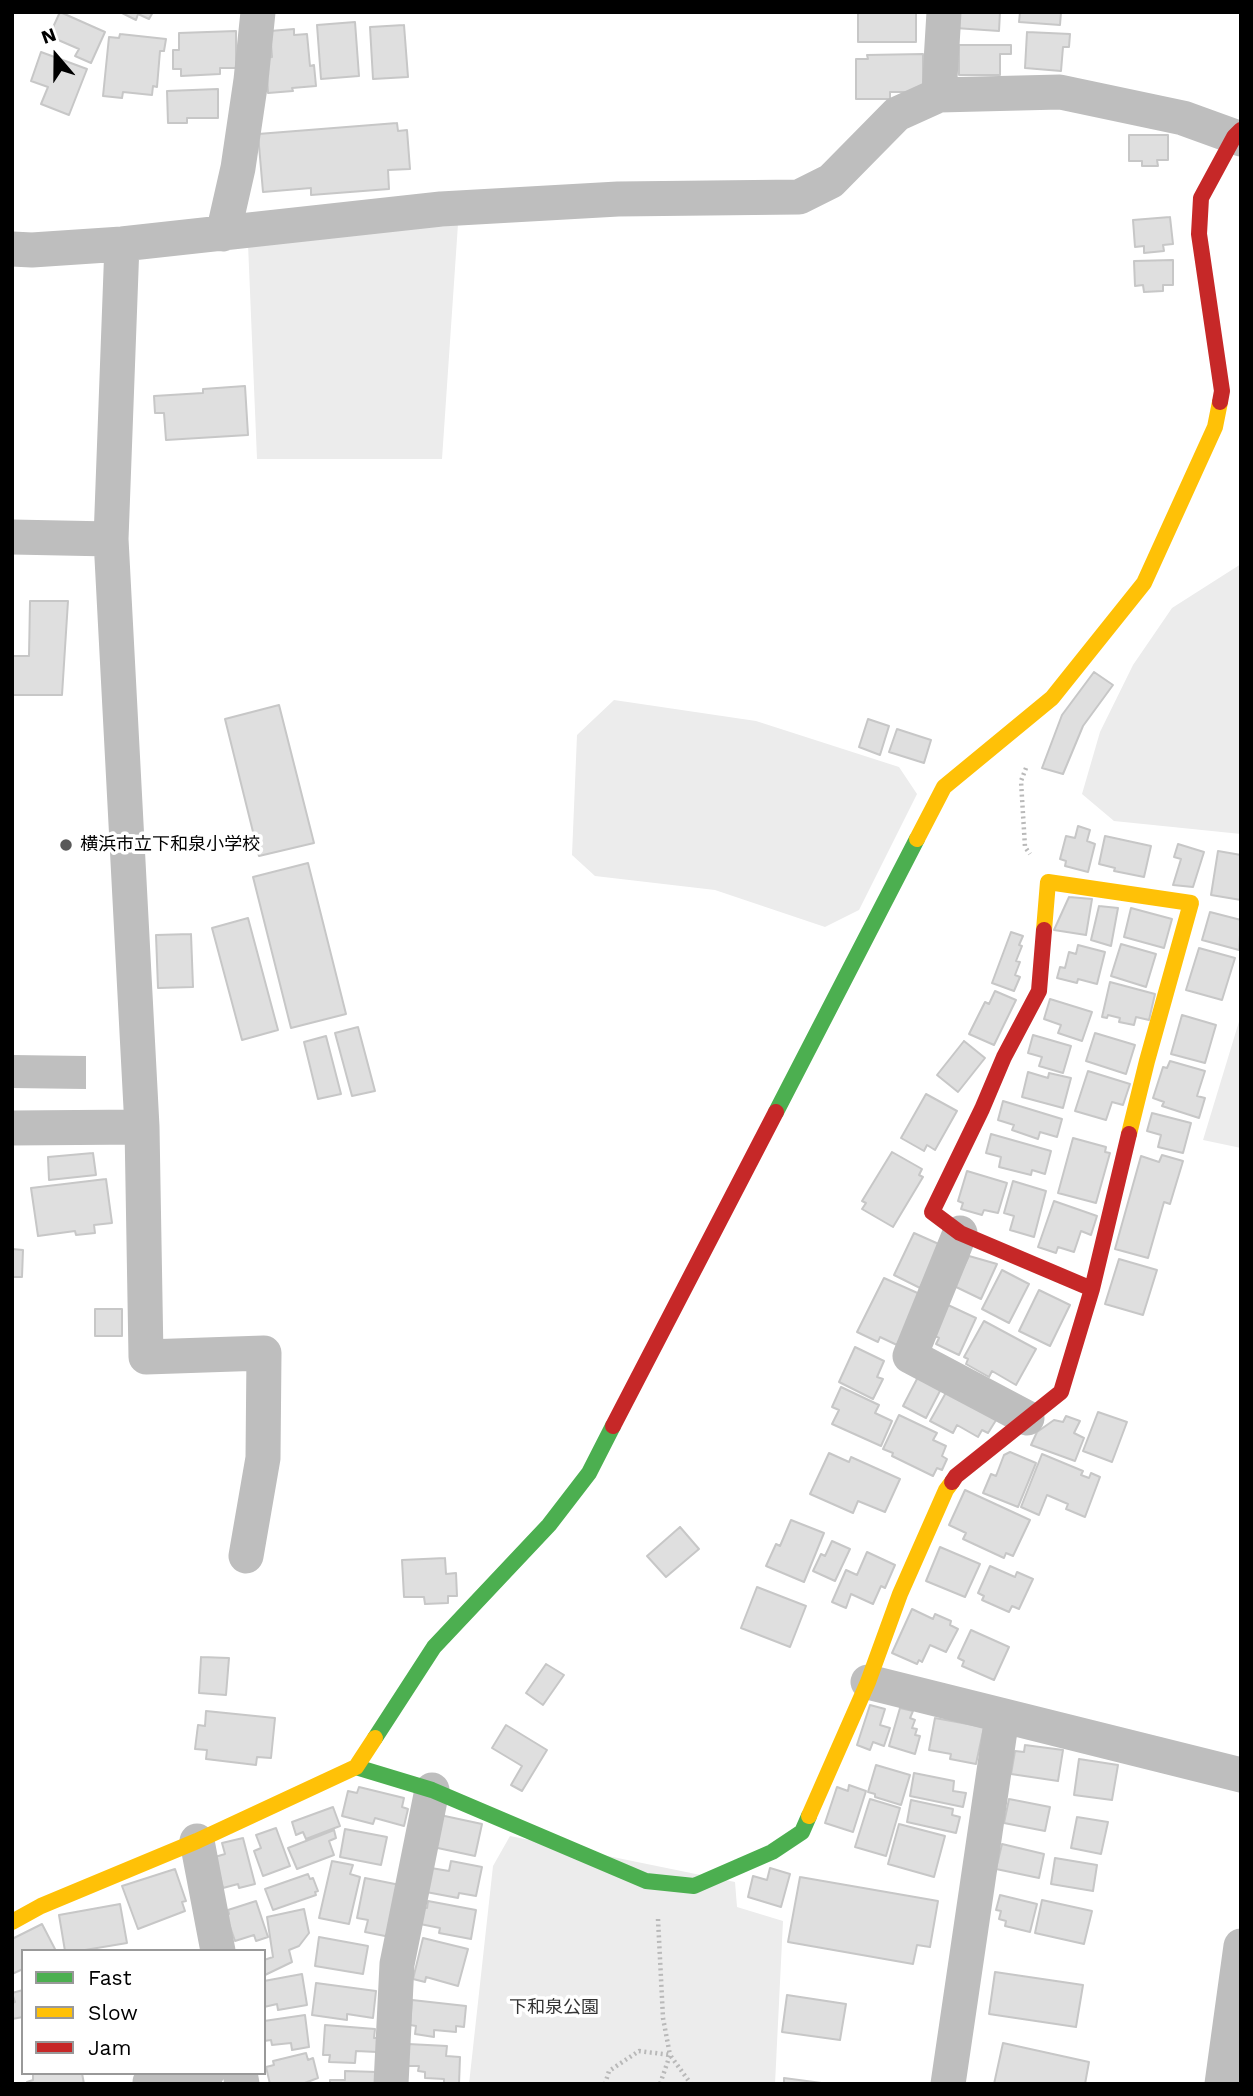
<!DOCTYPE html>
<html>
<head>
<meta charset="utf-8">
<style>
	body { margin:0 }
	#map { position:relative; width:1253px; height:2096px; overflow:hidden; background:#fff; font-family:"Work Sans",sans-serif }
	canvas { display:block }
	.frame { position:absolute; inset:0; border:14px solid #000; pointer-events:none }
	.legend { position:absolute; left:21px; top:1949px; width:245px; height:126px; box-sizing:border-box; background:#fff; border:2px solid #999; margin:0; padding:9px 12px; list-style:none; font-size:21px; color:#000 }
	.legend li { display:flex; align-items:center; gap:14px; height:35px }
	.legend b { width:35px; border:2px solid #999 }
	.north { position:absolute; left:21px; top:21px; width:70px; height:70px; -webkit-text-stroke:5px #fff; paint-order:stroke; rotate:340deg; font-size:19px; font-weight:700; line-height:28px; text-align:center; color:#000 }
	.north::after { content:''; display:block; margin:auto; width:24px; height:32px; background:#000; clip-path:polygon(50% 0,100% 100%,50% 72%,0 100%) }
</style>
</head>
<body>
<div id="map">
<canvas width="1253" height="2096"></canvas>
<div class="frame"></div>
<ul class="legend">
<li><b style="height:9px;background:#4caf50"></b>Fast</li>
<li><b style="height:9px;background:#ffc107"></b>Slow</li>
<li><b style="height:9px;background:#c62828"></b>Jam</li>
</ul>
<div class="north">N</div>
</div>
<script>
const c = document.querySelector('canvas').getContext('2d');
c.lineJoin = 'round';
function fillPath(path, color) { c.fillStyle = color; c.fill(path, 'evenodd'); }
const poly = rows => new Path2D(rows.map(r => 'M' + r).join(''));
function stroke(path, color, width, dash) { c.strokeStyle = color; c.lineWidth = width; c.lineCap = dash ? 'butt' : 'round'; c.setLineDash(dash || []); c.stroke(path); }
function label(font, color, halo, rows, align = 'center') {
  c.font = font + ' "Work Sans","Noto Sans JP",sans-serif'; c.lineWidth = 7; c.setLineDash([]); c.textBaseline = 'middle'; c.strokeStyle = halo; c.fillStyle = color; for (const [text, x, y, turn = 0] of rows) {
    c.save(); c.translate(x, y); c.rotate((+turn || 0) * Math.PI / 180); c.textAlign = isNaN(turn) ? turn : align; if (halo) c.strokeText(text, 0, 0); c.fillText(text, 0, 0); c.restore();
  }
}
fillPath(poly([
	[458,224,442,459,257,459,248,244],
	[1241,564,1241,834,1114,821,1082,794,1100,732,1133,665,1172,608],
	[614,700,756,721,899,767,917,794,859,910,825,927,715,890,595,876,572,855,577,735],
	[1241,1015,1241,1148,1203,1140],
	[510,1836,735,1882,737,1907,783,1921,775,2084,469,2084,493,1866]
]), '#ececec');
fillPath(poly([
	[12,1055,86,1056,86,1089,12,1088]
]), '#bfbfbf');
const building = poly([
	[60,12,105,32,91,63,75,56,79,49,49,36,60,12],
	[120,12,153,12,149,19,138,14,136,20,120,12],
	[858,12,916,12,916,42,858,42,858,12],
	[956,12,1000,12,999,31,955,28,956,12],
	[1020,12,1061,12,1060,25,1019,22,1020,12],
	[355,22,359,76,321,79,317,25,355,22],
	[404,25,408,77,373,79,370,27,404,25],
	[294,29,294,35,307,34,310,66,314,65,316,86,292,88,293,91,268,93,266,58,272,57,270,31,294,29],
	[236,31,236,68,220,68,220,74,181,76,181,69,173,69,173,50,179,50,179,33,236,31],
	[1027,32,1070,34,1069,47,1063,47,1061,71,1025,68,1027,32],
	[120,34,166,39,164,51,160,51,157,87,153,86,152,95,123,92,122,98,103,96,109,37,119,38,120,34],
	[959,45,1011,45,1011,54,1000,54,1000,75,959,75,959,45],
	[41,52,87,69,69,115,41,104,48,87,31,81,41,52],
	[923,54,923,85,919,92,890,92,890,99,856,99,856,59,868,59,867,55,923,54],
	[218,89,218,118,187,118,187,123,168,123,167,91,218,89],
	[397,123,398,131,407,130,410,169,388,170,389,189,311,195,311,188,263,192,258,134,397,123],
	[1129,135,1168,135,1168,160,1157,160,1158,166,1142,166,1142,161,1129,161,1129,135],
	[1170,217,1173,244,1163,245,1164,251,1144,253,1144,246,1135,247,1133,220,1170,217],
	[1173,260,1173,285,1163,285,1163,291,1144,292,1143,285,1135,286,1134,261,1173,260],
	[245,386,248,435,166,440,164,413,155,413,154,396,203,393,203,389,245,386],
	[30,601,68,601,62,695,12,695,12,656,29,656,30,601],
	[1094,672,1113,685,1083,726,1063,774,1042,768,1062,715,1094,672],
	[279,705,314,843,259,856,225,719,279,705],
	[868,719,889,726,880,755,859,747,868,719],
	[897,729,931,740,924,763,889,752,897,729],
	[1078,826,1090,830,1087,841,1095,844,1088,872,1065,866,1066,861,1060,859,1066,836,1075,838,1078,826],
	[1105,836,1151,846,1144,877,1114,871,1115,868,1099,864,1105,836],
	[1178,844,1204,852,1193,887,1173,885,1181,859,1174,857,1178,844],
	[1218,851,1241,855,1241,900,1211,895,1218,851],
	[308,863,346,1014,291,1028,253,877,308,863],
	[1069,897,1092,899,1086,935,1054,930,1069,897],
	[1099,906,1118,908,1111,946,1091,940,1099,906],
	[1131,908,1172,919,1164,948,1124,937,1131,908],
	[1210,912,1241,920,1239,950,1202,940,1210,912],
	[248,918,278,1030,242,1040,212,928,248,918],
	[1011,932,1023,936,1019,945,1022,946,1016,961,1020,962,1015,975,1020,977,1014,991,992,983,1011,932],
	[191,934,193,987,158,988,156,935,191,934],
	[1121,944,1156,954,1146,987,1111,976,1121,944],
	[1078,945,1105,952,1097,984,1078,979,1077,983,1057,978,1060,967,1065,968,1069,952,1076,954,1078,945],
	[1199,948,1235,958,1222,1000,1186,990,1199,948],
	[1110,982,1155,994,1149,1020,1136,1017,1134,1025,1119,1022,1120,1018,1108,1015,1107,1018,1102,1017,1110,982],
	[995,991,1016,1000,994,1045,969,1034,985,1002,989,1004,995,991],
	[1050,999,1092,1012,1082,1041,1058,1033,1061,1025,1044,1019,1050,999],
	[1182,1015,1216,1025,1205,1063,1171,1054,1182,1015],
	[358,1027,375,1091,352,1096,335,1033,358,1027],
	[1095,1033,1135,1045,1126,1074,1086,1061,1095,1033],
	[1033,1035,1071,1046,1063,1073,1039,1066,1042,1057,1028,1053,1033,1035],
	[326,1036,341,1094,318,1099,304,1042,326,1036],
	[964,1041,985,1058,958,1092,937,1075,964,1041],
	[1170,1061,1205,1071,1197,1096,1205,1098,1199,1118,1162,1106,1164,1102,1153,1098,1163,1067,1167,1068,1170,1061],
	[1088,1071,1130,1084,1123,1105,1112,1102,1106,1120,1075,1111,1088,1071],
	[1028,1072,1048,1078,1049,1073,1071,1078,1063,1108,1022,1097,1028,1072],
	[926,1094,957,1111,935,1150,927,1145,924,1151,901,1138,926,1094],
	[1003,1101,1062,1119,1057,1137,1040,1132,1038,1139,1012,1130,1014,1125,998,1120,1003,1101],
	[1152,1113,1191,1123,1183,1153,1158,1147,1161,1135,1147,1131,1152,1113],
	[991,1134,1051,1151,1045,1174,1032,1170,1031,1175,999,1167,1001,1157,986,1153,991,1134],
	[1073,1138,1106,1147,1105,1152,1110,1153,1096,1203,1058,1193,1073,1138],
	[892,1152,922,1169,919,1175,923,1177,893,1227,862,1209,866,1203,862,1201,892,1152],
	[93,1153,96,1175,49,1180,48,1157,93,1153],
	[1162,1155,1183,1161,1170,1204,1164,1202,1148,1258,1115,1249,1141,1156,1159,1162,1162,1155],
	[967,1171,1007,1183,998,1213,984,1210,982,1215,961,1209,963,1203,958,1201,967,1171],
	[106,1179,112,1223,94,1225,95,1233,76,1235,75,1231,38,1236,31,1188,106,1179],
	[1013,1181,1046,1191,1034,1237,1010,1230,1014,1216,1004,1213,1013,1181],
	[1054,1201,1097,1216,1091,1235,1081,1231,1074,1252,1058,1247,1056,1253,1038,1247,1054,1201],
	[914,1233,941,1245,920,1288,894,1275,914,1233],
	[12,1249,23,1250,22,1277,12,1277,12,1249],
	[969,1256,997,1264,981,1299,954,1286,969,1256],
	[1119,1259,1157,1270,1143,1315,1105,1304,1119,1259],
	[1002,1270,1029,1284,1009,1323,982,1309,1002,1270],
	[884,1278,922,1295,897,1345,880,1337,878,1342,857,1332,884,1278],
	[1039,1290,1070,1305,1050,1346,1019,1331,1039,1290],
	[948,1305,976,1318,959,1355,936,1344,939,1338,933,1335,948,1305],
	[95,1309,122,1309,122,1336,95,1336,95,1309],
	[984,1321,1036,1349,1016,1385,992,1371,989,1377,966,1364,968,1359,964,1357,984,1321],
	[855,1347,884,1361,877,1377,883,1379,873,1399,839,1382,855,1347],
	[918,1377,941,1389,926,1418,903,1406,918,1377],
	[841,1387,879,1405,875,1413,892,1421,881,1446,832,1424,839,1410,832,1407,841,1387],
	[948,1389,998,1417,988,1433,982,1430,978,1437,957,1425,953,1433,930,1421,948,1389],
	[1098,1412,1127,1422,1112,1462,1083,1451,1098,1412],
	[899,1415,937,1433,933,1440,946,1446,942,1456,947,1459,942,1470,937,1468,933,1476,892,1456,893,1453,883,1449,899,1415],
	[1066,1416,1080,1421,1074,1433,1084,1438,1075,1461,1031,1445,1037,1432,1054,1420,1063,1422,1066,1416],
	[1010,1452,1036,1463,1018,1507,983,1493,991,1474,996,1476,1004,1455,1010,1452],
	[829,1453,849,1462,851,1457,900,1479,885,1512,858,1501,853,1513,810,1494,829,1453],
	[1042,1454,1083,1471,1081,1475,1089,1478,1091,1473,1100,1477,1085,1517,1066,1509,1068,1504,1047,1495,1039,1515,1021,1507,1042,1454],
	[965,1490,1030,1520,1013,1556,1006,1553,1004,1558,963,1539,966,1533,949,1525,965,1490],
	[791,1520,824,1533,804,1582,766,1566,776,1544,780,1546,791,1520],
	[680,1527,699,1549,666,1577,647,1556,680,1527],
	[832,1541,850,1549,835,1581,813,1571,821,1554,825,1556,832,1541],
	[940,1547,980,1564,965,1597,926,1581,940,1547],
	[867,1552,895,1565,885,1588,881,1586,873,1604,851,1594,846,1608,832,1602,846,1570,857,1575,867,1552],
	[445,1558,446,1574,456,1573,457,1596,448,1596,448,1603,425,1604,424,1597,404,1597,402,1560,445,1558],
	[990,1566,1015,1577,1017,1572,1033,1579,1019,1609,1012,1606,1009,1612,982,1600,984,1596,978,1593,990,1566],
	[757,1587,806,1606,790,1647,741,1628,757,1587],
	[912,1609,933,1619,935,1614,951,1621,950,1625,958,1629,946,1652,930,1645,922,1662,919,1660,917,1664,892,1653,912,1609],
	[971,1630,1009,1647,994,1680,962,1666,964,1661,958,1658,971,1630],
	[201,1657,229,1658,226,1695,199,1693,201,1657],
	[546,1664,564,1675,543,1705,526,1693,546,1664],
	[870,1705,885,1709,880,1725,890,1728,884,1746,873,1742,870,1750,857,1745,870,1705],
	[900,1708,913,1711,910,1718,915,1720,912,1728,917,1729,915,1735,920,1736,915,1754,889,1746,900,1708],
	[206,1711,275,1718,271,1758,257,1757,256,1765,206,1759,207,1750,195,1749,198,1725,205,1726,206,1711],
	[935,1718,984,1727,976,1764,950,1759,951,1754,929,1750,935,1718],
	[506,1725,547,1750,522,1791,511,1785,522,1766,492,1748,506,1725],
	[1025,1745,1063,1750,1058,1781,1011,1774,1015,1751,1024,1752,1025,1745],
	[1079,1759,1118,1765,1112,1800,1074,1795,1079,1759],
	[876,1765,910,1775,901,1805,875,1797,875,1794,868,1792,876,1765],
	[914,1773,954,1781,953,1791,966,1793,963,1807,910,1796,914,1773],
	[849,1785,866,1791,853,1832,825,1823,837,1787,848,1791,849,1785],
	[359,1787,404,1798,402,1807,408,1809,404,1826,375,1818,373,1824,342,1816,348,1791,357,1793,359,1787],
	[870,1799,900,1808,886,1856,855,1847,870,1799],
	[1009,1799,1050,1807,1045,1831,1004,1823,1009,1799],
	[911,1800,953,1809,952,1815,960,1817,956,1833,907,1822,911,1800],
	[333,1807,340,1826,306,1839,303,1832,296,1835,292,1822,333,1807],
	[440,1815,482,1824,475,1856,433,1847,440,1815],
	[1077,1817,1108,1822,1101,1854,1071,1848,1077,1817],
	[899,1824,945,1836,934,1877,888,1864,899,1824],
	[276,1828,290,1866,263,1876,254,1851,261,1848,256,1835,276,1828],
	[345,1829,387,1837,381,1865,340,1857,345,1829],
	[334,1830,336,1838,329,1841,334,1855,297,1869,288,1848,334,1830],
	[243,1838,255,1884,239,1888,238,1884,223,1888,215,1857,225,1854,222,1843,243,1838],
	[1002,1844,1044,1854,1039,1878,996,1869,1002,1844],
	[1055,1858,1097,1865,1093,1891,1051,1884,1055,1858],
	[332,1861,353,1865,350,1874,360,1877,349,1924,319,1918,332,1861],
	[451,1861,482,1867,476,1896,459,1893,458,1898,426,1892,431,1868,449,1871,451,1861],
	[770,1868,790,1874,781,1907,748,1897,753,1876,767,1880,770,1868],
	[175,1869,186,1901,182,1902,185,1911,138,1929,122,1886,175,1869],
	[308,1874,310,1879,313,1878,318,1891,315,1892,316,1895,273,1910,265,1889,308,1874],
	[800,1877,938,1901,930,1947,917,1945,913,1964,788,1942,800,1877],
	[365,1878,400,1885,390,1937,365,1932,368,1920,357,1918,365,1878],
	[1000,1895,1037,1904,1030,1932,1005,1926,1006,1921,999,1919,1001,1911,996,1910,1000,1895],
	[1042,1900,1092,1911,1084,1944,1035,1933,1042,1900],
	[256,1901,268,1937,256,1941,254,1935,235,1941,226,1915,229,1914,228,1910,256,1901],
	[428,1901,476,1910,471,1939,439,1933,440,1928,420,1924,423,1907,427,1908,428,1901],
	[120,1904,127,1943,85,1950,65,1951,59,1915,120,1904],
	[304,1909,309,1933,299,1946,289,1950,292,1962,265,1975,264,1960,273,1957,267,1917,304,1909],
	[42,1924,56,1951,23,1951,23,1969,12,1974,12,1939,42,1924],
	[319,1937,368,1946,363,1974,315,1966,319,1937],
	[423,1938,468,1949,458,1986,426,1977,425,1982,413,1979,423,1938],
	[995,1972,1083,1985,1076,2027,989,2014,995,1972],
	[302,1974,307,2005,278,2010,277,2004,264,2007,264,1981,302,1974],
	[316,1983,376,1991,373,2018,347,2014,347,2020,312,2015,316,1983],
	[23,1990,23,2017,12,2019,12,2003,15,2002,12,1993,23,1990],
	[787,1995,846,2004,840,2040,782,2032,787,1995],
	[412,2000,466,2006,464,2027,456,2026,456,2032,434,2030,434,2037,415,2034,416,2026,410,2025,412,2000],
	[305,2015,309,2047,292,2050,291,2043,272,2045,271,2040,264,2041,264,2021,305,2015],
	[325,2025,375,2029,374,2038,378,2038,377,2052,356,2051,355,2063,329,2062,330,2055,323,2055,325,2025],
	[1003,2043,1089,2062,1085,2084,994,2084,1003,2043],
	[408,2044,447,2046,446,2056,460,2057,459,2084,444,2083,444,2079,425,2078,425,2072,418,2071,419,2066,407,2066,408,2044],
	[306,2053,308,2060,313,2058,318,2078,302,2084,270,2084,266,2067,274,2065,273,2061,306,2053],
	[345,2071,377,2072,376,2084,330,2084,330,2080,345,2080,345,2071],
	[33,2073,82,2073,84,2084,27,2084,27,2082,33,2080,33,2073],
	[784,2078,829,2084,784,2084,784,2078]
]);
fillPath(building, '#dfdfdf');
stroke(building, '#c7c7c7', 2);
stroke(poly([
	[1026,768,1021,781,1025,847,1030,854],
	[658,1919,663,2018,670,2055,660,2084],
	[605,2084,609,2071,639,2051,670,2055,691,2084]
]), '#b9b9b9', 4.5, [2, 3.5]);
stroke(poly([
	[939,95,944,12],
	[223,234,238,168,251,80,258,12],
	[122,244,111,539,142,1127,146,1357,264,1353,263,1458,246,1556],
	[12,249,32,250,122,244,441,209,618,199,799,197,831,181,897,114,939,95,1060,92,1183,118,1241,139],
	[12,537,111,539],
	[12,1128,142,1127],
	[960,1233,910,1356,1027,1418],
	[868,1682,1241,1775],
	[197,1841,218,1951],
	[240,2073,242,2084],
	[151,2084,150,2082,207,2073],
	[391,2084,397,1964,432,1790],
	[948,2084,1002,1717],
	[1222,2084,1241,1946]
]), '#bebebe', 35);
stroke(poly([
	[776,1112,917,839],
	[375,1738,434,1647,549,1525,589,1473,613,1426],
	[356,1767,432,1790,646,1881,694,1886,772,1852,802,1832,809,1816]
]), '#4caf50', 16);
stroke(poly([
	[917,839,944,787,1052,698,1144,583,1215,427,1220,402],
	[1044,930,1048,882,1191,903,1147,1061,1129,1134],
	[809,1816,868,1682,900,1594,946,1490,952,1482],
	[12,1922,41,1906,197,1841,356,1767,375,1738]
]), '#ffc107', 16);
stroke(poly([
	[1220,402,1222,391,1199,234,1201,198,1234,137,1241,130],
	[1044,930,1039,991,1004,1057,982,1109,932,1212,960,1233,1092,1289],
	[613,1426,776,1112],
	[952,1482,956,1476,1061,1392,1092,1289,1129,1134]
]), '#c62828', 16);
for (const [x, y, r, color] of [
	[66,845,7,"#595959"]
]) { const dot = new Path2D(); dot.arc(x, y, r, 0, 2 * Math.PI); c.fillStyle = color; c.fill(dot); stroke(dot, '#fff', 2.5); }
label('18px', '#000', '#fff', [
	["横浜市立下和泉小学校",80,845]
], 'left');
label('18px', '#333', '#fff', [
	["下和泉公園",554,2008]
]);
</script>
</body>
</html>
